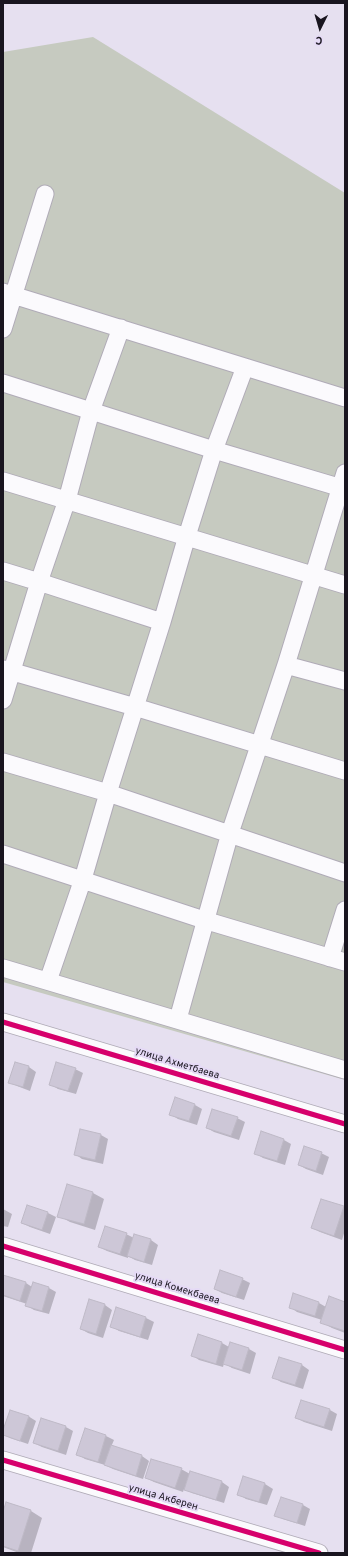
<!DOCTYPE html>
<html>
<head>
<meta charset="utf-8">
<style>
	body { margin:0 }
	#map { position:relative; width:348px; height:1556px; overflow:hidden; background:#e6e0f0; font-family:Overpass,sans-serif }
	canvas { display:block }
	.frame { position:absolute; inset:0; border:4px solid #19151f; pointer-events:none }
	.north { position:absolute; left:300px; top:8px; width:40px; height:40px; -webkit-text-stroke:3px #e5daf6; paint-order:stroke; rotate:185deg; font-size:11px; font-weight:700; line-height:16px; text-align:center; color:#19151f }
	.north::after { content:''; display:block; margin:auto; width:14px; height:18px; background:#19151f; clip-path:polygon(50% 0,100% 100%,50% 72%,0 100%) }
</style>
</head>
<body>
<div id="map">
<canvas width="348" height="1556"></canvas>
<div class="frame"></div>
<div class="north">С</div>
</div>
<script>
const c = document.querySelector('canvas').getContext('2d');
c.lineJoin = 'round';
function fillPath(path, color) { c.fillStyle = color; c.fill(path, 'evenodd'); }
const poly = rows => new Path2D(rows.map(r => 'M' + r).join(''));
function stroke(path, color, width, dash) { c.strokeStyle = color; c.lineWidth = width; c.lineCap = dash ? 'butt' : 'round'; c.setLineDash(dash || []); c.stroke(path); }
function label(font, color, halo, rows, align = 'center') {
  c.font = font + ' Overpass,sans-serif'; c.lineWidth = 4; c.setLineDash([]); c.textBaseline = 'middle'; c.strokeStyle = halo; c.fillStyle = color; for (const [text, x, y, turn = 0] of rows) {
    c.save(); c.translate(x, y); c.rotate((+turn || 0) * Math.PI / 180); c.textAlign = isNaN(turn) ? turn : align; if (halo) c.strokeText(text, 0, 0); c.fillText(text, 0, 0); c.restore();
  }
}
fillPath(poly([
	[93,37,345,193,345,1080,3,982,3,52]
]), '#c6cac0');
fillPath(poly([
	[15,1063,29,1067,36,1072,30,1091,17,1086,9,1082],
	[75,1069,83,1073,76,1094,58,1089,50,1084],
	[175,1099,195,1105,202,1109,197,1125,178,1119,170,1114],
	[237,1118,245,1122,239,1140,214,1132,207,1128],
	[81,1130,101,1135,108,1139,103,1164,82,1159,75,1154],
	[262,1133,284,1140,291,1144,285,1165,263,1158,255,1153],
	[321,1153,329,1157,323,1175,306,1169,299,1165],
	[68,1185,93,1193,104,1199,95,1230,70,1222,59,1216],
	[28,1206,48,1213,56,1217,50,1234,30,1227,22,1223],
	[344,1207,345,1208,345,1230,342,1240,320,1232,312,1228],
	[3,1209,12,1214,8,1227,3,1226],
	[126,1234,134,1238,135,1235,151,1240,158,1245,152,1265,135,1260,128,1256,128,1258,107,1251,99,1247],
	[3,1276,26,1283,32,1287,33,1283,49,1288,56,1292,49,1314,34,1310,26,1305,27,1304,3,1296],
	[242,1279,250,1283,244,1300,222,1293,215,1289],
	[294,1295,319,1303,326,1307,345,1303,345,1333,332,1328,321,1322,322,1320,297,1312,290,1307],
	[90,1300,105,1305,112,1310,103,1338,88,1333,81,1329],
	[117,1309,146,1318,154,1322,148,1340,119,1331,111,1326],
	[198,1335,222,1343,229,1347,231,1343,249,1349,256,1353,250,1374,232,1368,224,1363,223,1367,199,1360,192,1355],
	[279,1358,302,1365,309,1370,303,1389,281,1382,273,1377],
	[330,1410,337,1414,332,1431,304,1422,296,1418],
	[28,1416,36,1421,28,1444,10,1438,3,1434],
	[42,1419,66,1427,73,1431,66,1455,42,1447,34,1443],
	[86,1429,106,1436,114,1440,111,1447,142,1456,149,1461,143,1479,113,1469,105,1465,85,1459,77,1454],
	[181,1469,190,1474,190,1472,222,1482,229,1487,224,1503,192,1493,184,1489,183,1492,154,1482,146,1478],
	[244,1477,265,1484,273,1489,267,1505,246,1499,238,1494],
	[7,1504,31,1511,42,1518,31,1553,19,1553,3,1547,3,1516],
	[303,1505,310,1509,305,1526,283,1519,276,1515]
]), '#0003');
const building = poly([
	[15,1062,29,1066,23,1087,8,1083,15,1062],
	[56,1062,76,1068,68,1091,49,1085,56,1062],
	[175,1097,195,1104,189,1121,169,1115,175,1097],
	[212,1109,238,1117,231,1136,206,1128,212,1109],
	[80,1129,101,1134,95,1160,74,1155,80,1129],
	[261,1131,284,1139,277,1161,254,1154,261,1131],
	[304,1146,322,1152,316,1171,298,1165,304,1146],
	[67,1184,93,1192,84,1224,57,1217,67,1184],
	[321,1199,344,1206,334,1236,311,1228,321,1199],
	[27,1205,48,1212,42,1230,21,1223,27,1205],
	[105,1226,127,1233,120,1254,98,1247,105,1226],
	[134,1234,151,1239,144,1262,127,1256,134,1234],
	[220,1270,243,1278,236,1297,214,1289,220,1270],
	[3,1275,26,1282,20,1301,3,1295,3,1275],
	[33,1282,49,1287,42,1311,25,1306,33,1282],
	[293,1293,319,1302,315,1316,289,1308,293,1293],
	[329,1296,345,1302,345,1331,320,1323,329,1296],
	[89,1299,105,1304,96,1334,80,1329,89,1299],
	[116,1307,146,1317,140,1337,110,1327,116,1307],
	[198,1334,222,1342,216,1364,191,1356,198,1334],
	[230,1342,249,1348,242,1370,223,1364,230,1342],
	[279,1357,302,1364,295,1385,272,1378,279,1357],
	[301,1400,330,1409,324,1427,295,1418,301,1400],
	[10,1410,29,1416,20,1441,3,1435,3,1430,10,1410],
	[41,1418,66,1426,58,1451,33,1443,41,1418],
	[85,1428,106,1435,98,1462,76,1455,85,1428],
	[111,1445,142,1455,136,1476,104,1465,111,1445],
	[151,1459,182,1468,175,1488,145,1478,151,1459],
	[190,1471,222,1481,216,1500,184,1490,190,1471],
	[243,1476,265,1483,259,1502,237,1495,243,1476],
	[281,1497,303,1504,297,1523,274,1516,281,1497],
	[6,1502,31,1510,18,1551,3,1546,3,1512,6,1502]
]);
fillPath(building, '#cdc7d7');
stroke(building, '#beb9c6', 1);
const minor = poly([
	[3,292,345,398],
	[3,329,45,194],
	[3,383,214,450,345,489],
	[3,481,345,585],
	[3,571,39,582,162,622],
	[286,665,345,681],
	[3,669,135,707,345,771],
	[3,700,39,582,67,500,91,411,121,328],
	[3,762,108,793,345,873],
	[3,854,204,920,345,962],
	[330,958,345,910],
	[3,968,345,1070],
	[48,981,83,879,108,793,162,622,187,536,214,450,245,367],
	[178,1019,230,833,286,665,345,473],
	[3,1022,345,1124],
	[3,1246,345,1350],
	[3,1460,319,1553]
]);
stroke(minor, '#b0abb7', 19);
stroke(minor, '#fbfafd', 17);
stroke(poly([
	[3,1022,345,1124],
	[3,1246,345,1350],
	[3,1460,319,1553]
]), '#d6006c', 5);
label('10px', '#19151f', '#e5daf6', [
	["улица Ахметбаева",177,1064,17],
	["улица Комекбаева",177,1289,17],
	["улица Акберен",163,1498,16]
]);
</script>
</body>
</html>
